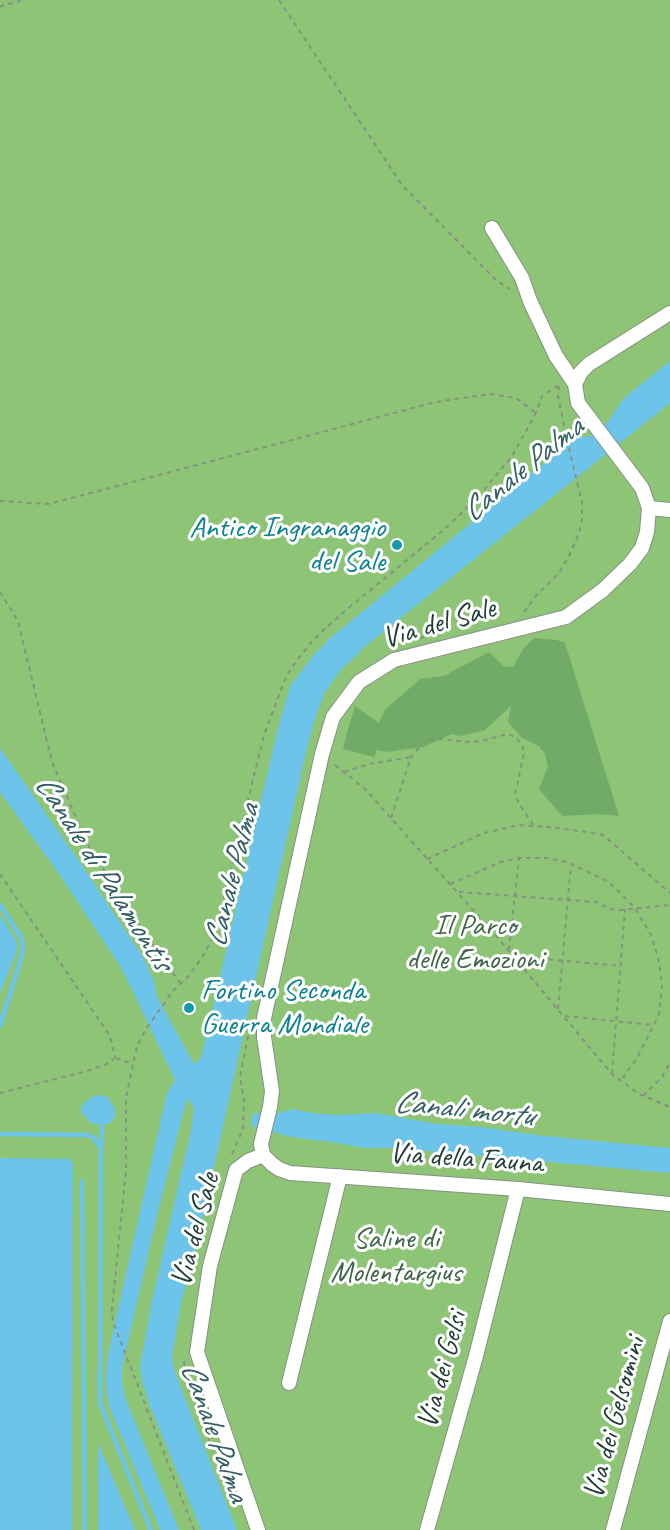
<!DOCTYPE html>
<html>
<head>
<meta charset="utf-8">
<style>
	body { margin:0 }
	canvas { display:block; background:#eee8cc }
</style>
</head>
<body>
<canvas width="670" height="1530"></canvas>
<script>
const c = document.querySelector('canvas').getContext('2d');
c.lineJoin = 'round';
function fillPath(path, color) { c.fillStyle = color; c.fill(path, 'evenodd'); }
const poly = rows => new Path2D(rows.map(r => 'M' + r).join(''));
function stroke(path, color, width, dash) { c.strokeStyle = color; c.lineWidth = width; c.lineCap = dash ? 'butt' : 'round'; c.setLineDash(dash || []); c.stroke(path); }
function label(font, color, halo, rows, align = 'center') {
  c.font = font + ' Caveat,sans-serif'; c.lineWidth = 6; c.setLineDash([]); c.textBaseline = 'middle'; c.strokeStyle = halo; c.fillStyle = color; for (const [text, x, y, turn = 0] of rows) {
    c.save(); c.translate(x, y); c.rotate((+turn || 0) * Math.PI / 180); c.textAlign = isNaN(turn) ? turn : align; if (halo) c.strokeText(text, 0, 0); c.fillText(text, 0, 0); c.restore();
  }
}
fillPath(poly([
	[0,0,670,0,670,1530,0,1530]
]), '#8dc476');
fillPath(poly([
	[534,638,557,640,565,643,619,816,599,814,562,816,539,789,548,766,545,754,539,746,522,738,508,722,511,706,485,730,461,736,452,734,423,747,386,752,377,750,374,757,343,749,346,736,355,706,379,723,385,710,420,679,444,676,489,652,503,666,513,667,523,649]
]), '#72aa67');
fillPath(poly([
	[670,361,670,403,367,645,341,670,325,692,315,718,306,752,198,1239,181,1303,172,1358,174,1369,181,1388,237,1530,201,1530,149,1404,142,1381,140,1367,151,1305,191,1130,194,1108,187,1098,157,1215,122,1368,122,1383,126,1400,179,1530,160,1530,109,1406,106,1388,106,1372,108,1355,115,1322,167,1093,175,1080,122,969,57,871,0,792,0,748,77,858,143,957,154,981,157,997,194,1064,201,1058,277,732,290,686,313,656,329,639,575,438,596,435,607,423,624,398],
	[0,915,17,942,17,951,0,993],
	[95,1095,108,1097,115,1110,115,1118,108,1124,93,1124,81,1113,82,1105],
	[293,1109,311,1113,338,1115,375,1113,437,1124,482,1127,535,1135,670,1148,670,1173,396,1148,365,1148,338,1143,291,1137,251,1126,253,1113,275,1114],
	[0,1158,71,1159,73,1165,72,1530,0,1530],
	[98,1443,135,1530,98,1530]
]), '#6dc4ea');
stroke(poly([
	[0,905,21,937,23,943,22,955,0,1026],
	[0,1134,88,1135,94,1138,101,1148,100,1403,151,1530],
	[101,1148,102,1124],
	[82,1181,85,1530]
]), '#6dc4ea', 4.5);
const minor = poly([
	[575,384,581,372,589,364,670,313],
	[649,508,670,510],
	[263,1155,272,1164,279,1169,290,1173,518,1189,670,1204],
	[289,1383,340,1176],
	[258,1530,197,1352,210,1266,236,1170,248,1161,263,1155,261,1144,270,1107,272,1091,264,1037,264,1018,322,754,333,717,359,682,394,660,566,617,603,590,630,564,642,548,647,532,649,508,642,488,578,403,575,384,556,356,530,301,522,278,492,228],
	[427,1530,476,1356,518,1189],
	[613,1530,670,1321]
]);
stroke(minor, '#869280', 16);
stroke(poly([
	[279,0,402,185,497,281,510,289],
	[0,7,5,4,15,3,22,0],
	[0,501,49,504,432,403,454,399,492,394,516,398,536,413],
	[0,592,18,621,52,762,88,845,135,919,180,983],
	[524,612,535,597,559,573,569,556,579,533,582,520,582,503,566,435,558,396,559,385],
	[411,640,438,634],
	[335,765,365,789,497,937,612,1074,639,1094,670,1107],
	[344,772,369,764,411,757],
	[391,818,411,757,423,743,428,740,443,739,466,742,481,741,508,734,516,737,523,747,524,753,515,795,520,805,534,826],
	[427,859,484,833,519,825,549,827,586,832,603,835,670,893],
	[0,874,110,1036,115,1058],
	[450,884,501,862,517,858,547,858,567,862,609,882,635,908,651,935,658,957,662,985,659,1014,654,1025,637,1058,622,1079],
	[459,892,596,902,611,909,620,910,670,905],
	[509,950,519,858],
	[513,956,621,966],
	[558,1009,571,865],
	[565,1016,654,1025],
	[116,1058,133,1064],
	[612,1074,625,909],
	[0,1093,87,1071,105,1065,115,1058],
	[643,1096,662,1077,670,1063],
	[232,1154,243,1129,244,1100,240,1077,249,1032],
	[184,1361,186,1381,230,1494],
	[194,1530,113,1322,112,1309,126,1171,126,1097,137,1046,146,1029,165,1002,173,991,188,977,205,953,216,930,264,735,284,682,291,668,314,639,340,615,446,528,479,496,512,456,536,413,542,396,559,385]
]), '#869280', 2, [4.5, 4.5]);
stroke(minor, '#fff', 14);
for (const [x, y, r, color] of [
	[397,545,6,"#0f9aa8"],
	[189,1008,6,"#0f9aa8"]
]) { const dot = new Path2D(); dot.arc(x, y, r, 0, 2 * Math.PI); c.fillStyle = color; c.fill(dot); stroke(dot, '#fff', 2); }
label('30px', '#0d838f', '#fff', [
	["Antico Ingranaggio",385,528],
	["del Sale",385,562],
	["Fortino Seconda",201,991,"left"],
	["Guerra Mondiale",201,1025,"left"]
], 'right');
label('30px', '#1f3d34', '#fff', [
	["Via del Sale",439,624,-16],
	["Via della Fauna",466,1159,4],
	["Via del Sale",196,1230,-75],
	["Via dei Gelsi",443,1370,-75],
	["Via dei Gelsomini",615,1418,-75]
]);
label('30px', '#406648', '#fff', [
	["Il Parco",475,926],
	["delle Emozioni",475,960],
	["Saline di",396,1239],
	["Molentargius",396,1273]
]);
label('italic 32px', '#325f62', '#fff', [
	["Canale Palma",523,470,-39],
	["Canale di Palamontis",103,873,57],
	["Canale Palma",233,876,-76],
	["Canali mortu",464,1110,6],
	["Canale Palma",214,1432,70]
]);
</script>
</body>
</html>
